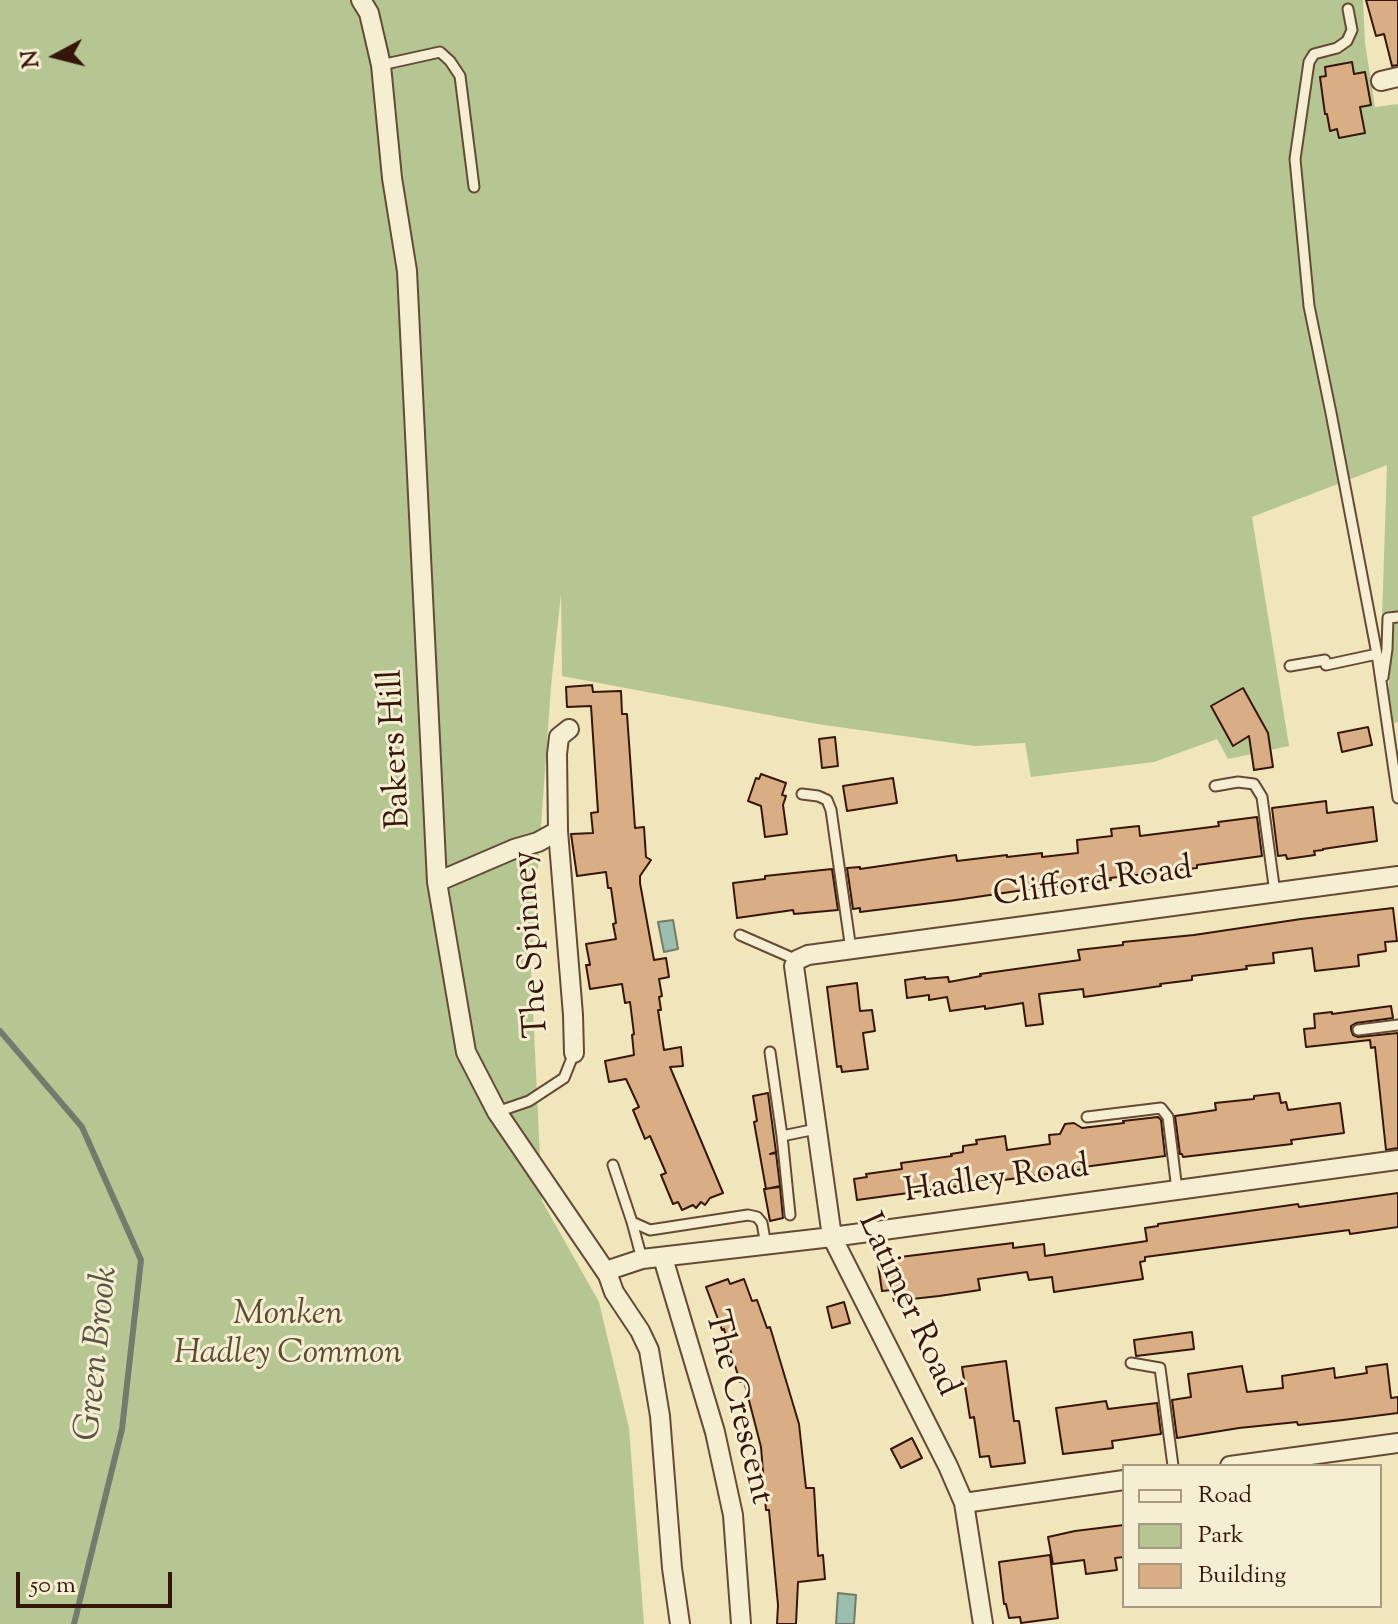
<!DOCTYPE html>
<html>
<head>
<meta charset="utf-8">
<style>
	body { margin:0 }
	#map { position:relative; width:1398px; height:1624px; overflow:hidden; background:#f1e5bb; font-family:"Sorts Mill Goudy",serif }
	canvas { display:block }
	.legend { position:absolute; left:1122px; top:1464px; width:260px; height:144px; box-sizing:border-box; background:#f6eed3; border:2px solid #a99883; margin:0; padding:10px 14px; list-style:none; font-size:24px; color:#36160a }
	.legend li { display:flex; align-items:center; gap:16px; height:40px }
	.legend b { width:40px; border:2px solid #a99883 }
	.north { position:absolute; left:16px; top:16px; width:80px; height:80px; -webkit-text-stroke:6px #f6eed3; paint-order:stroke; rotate:263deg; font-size:22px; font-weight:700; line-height:32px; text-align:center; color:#36160a }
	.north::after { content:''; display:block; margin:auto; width:28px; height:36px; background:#36160a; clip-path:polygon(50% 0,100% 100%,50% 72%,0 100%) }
	.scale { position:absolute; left:16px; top:1572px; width:156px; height:36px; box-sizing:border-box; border:4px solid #36160a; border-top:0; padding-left:10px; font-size:24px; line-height:28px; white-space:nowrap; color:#36160a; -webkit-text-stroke:6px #f6eed3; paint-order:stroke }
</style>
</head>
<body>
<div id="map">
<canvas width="1398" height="1624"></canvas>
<ul class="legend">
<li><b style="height:10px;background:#f6eed3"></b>Road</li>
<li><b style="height:22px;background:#b6c693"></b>Park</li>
<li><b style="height:22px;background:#daae84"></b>Building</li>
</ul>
<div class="north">N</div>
<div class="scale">50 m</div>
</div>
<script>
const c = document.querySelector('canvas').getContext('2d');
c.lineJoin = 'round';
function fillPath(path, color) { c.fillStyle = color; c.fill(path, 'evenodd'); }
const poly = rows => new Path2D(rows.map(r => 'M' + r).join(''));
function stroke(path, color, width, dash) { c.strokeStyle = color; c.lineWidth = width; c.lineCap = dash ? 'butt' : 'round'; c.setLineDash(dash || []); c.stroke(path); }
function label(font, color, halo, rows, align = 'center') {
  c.font = font + ' "Sorts Mill Goudy",serif'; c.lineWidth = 6; c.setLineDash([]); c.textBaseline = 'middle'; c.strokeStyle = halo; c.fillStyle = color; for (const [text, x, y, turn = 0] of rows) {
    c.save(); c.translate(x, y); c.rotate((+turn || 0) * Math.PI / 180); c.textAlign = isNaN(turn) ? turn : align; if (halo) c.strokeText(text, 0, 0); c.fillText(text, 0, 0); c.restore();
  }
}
fillPath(poly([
	[0,0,1363,0,1365,43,1375,107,1398,104,1398,722,1386,724,1391,649,1381,649,1387,465,1252,517,1289,746,1228,759,1217,739,1154,762,1031,777,1025,743,975,746,817,724,562,676,561,594,551,686,531,967,542,1201,599,1302,629,1428,644,1624,0,1624]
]), '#b6c693');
const water = poly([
	[673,920,678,949,664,952,658,922,673,920],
	[838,1593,856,1595,854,1624,836,1624,838,1593]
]);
fillPath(water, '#9bbfae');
stroke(water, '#737b6c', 2);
stroke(poly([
	[0,1031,82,1127,141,1260,122,1429,74,1624]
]), '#737b6c', 6);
const building = poly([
	[1366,0,1398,0,1398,65,1392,66,1384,34,1376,36,1366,0],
	[1352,62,1354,74,1365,72,1371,105,1360,107,1365,133,1339,138,1337,129,1330,131,1327,114,1325,114,1320,77,1326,76,1325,67,1352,62],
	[592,685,593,692,621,691,622,714,627,714,635,828,644,827,646,857,651,860,640,876,640,883,654,960,666,958,669,977,659,979,662,996,659,997,661,1010,658,1010,664,1050,681,1047,683,1066,670,1067,723,1193,710,1198,705,1205,701,1202,696,1208,693,1205,682,1210,678,1202,673,1204,661,1175,666,1173,650,1136,645,1139,633,1110,639,1107,626,1079,609,1082,605,1061,634,1055,632,1035,634,1034,630,1002,625,1003,622,984,590,989,586,965,590,965,586,944,616,939,613,924,616,923,611,888,608,888,606,872,577,876,571,834,593,833,591,813,598,812,591,706,567,707,566,687,592,685],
	[1243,688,1268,733,1273,767,1254,770,1249,736,1233,746,1211,706,1243,688],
	[1368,727,1372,745,1342,752,1338,733,1368,727],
	[835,737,838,766,822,768,819,739,835,737],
	[761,774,786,783,782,795,786,796,783,805,787,834,765,837,761,806,748,801,756,778,759,779,761,774],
	[893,778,897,803,847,811,843,786,893,778],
	[1326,801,1327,813,1373,807,1377,841,1323,849,1323,850,1314,851,1315,855,1287,859,1286,855,1278,856,1272,808,1326,801],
	[1257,817,1262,856,1197,865,1197,868,1110,878,1111,880,1051,888,1051,886,956,900,860,912,860,908,853,909,847,868,860,867,860,869,956,855,957,861,1007,855,1007,857,1042,853,1042,857,1078,853,1077,840,1112,836,1111,829,1139,826,1140,836,1219,826,1218,822,1257,817],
	[832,869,838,910,794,914,793,910,737,918,733,883,765,879,765,876,832,869],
	[1393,908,1397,941,1385,942,1386,951,1358,955,1359,966,1315,971,1312,948,1273,953,1274,963,1246,966,1247,969,1192,976,1192,980,1160,984,1161,986,1084,997,1083,989,1039,994,1043,1024,1026,1026,1023,1003,985,1009,985,1006,950,1011,947,997,929,1000,929,995,907,998,905,980,925,977,925,979,948,977,949,982,981,976,980,974,1080,960,1078,950,1123,945,1123,942,1194,935,1301,919,1393,908],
	[857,983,860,1011,872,1010,875,1031,863,1033,868,1069,842,1072,841,1066,837,1067,827,987,857,983],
	[1391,1006,1393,1018,1356,1023,1351,1026,1351,1030,1353,1035,1358,1037,1398,1033,1398,1148,1386,1150,1375,1047,1371,1048,1370,1040,1306,1047,1304,1029,1315,1028,1314,1014,1332,1012,1332,1014,1391,1006],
	[768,1093,776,1152,770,1154,776,1153,780,1186,766,1189,754,1122,757,1121,753,1096,768,1093],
	[1279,1093,1281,1103,1286,1102,1288,1110,1340,1103,1344,1133,1291,1140,1292,1144,1183,1157,1182,1154,1180,1154,1175,1116,1216,1110,1215,1103,1254,1099,1254,1096,1279,1093],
	[1158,1117,1161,1120,1165,1156,1084,1167,1084,1169,857,1200,854,1179,867,1177,866,1174,902,1169,901,1163,952,1156,951,1154,963,1152,963,1146,977,1144,976,1140,1005,1136,1007,1150,1050,1144,1049,1135,1060,1134,1065,1124,1074,1123,1082,1128,1124,1123,1123,1121,1158,1117],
	[780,1187,783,1218,770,1221,764,1189,780,1187],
	[1398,1193,1398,1227,1350,1234,1349,1230,1145,1257,1145,1261,1140,1262,1143,1279,1054,1292,1052,1277,1029,1280,1027,1272,978,1279,980,1290,939,1296,894,1301,892,1290,882,1291,878,1264,892,1262,892,1258,1013,1243,1013,1248,1044,1244,1045,1256,1147,1241,1145,1228,1158,1226,1158,1224,1298,1204,1299,1207,1398,1193],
	[728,1279,730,1284,744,1279,752,1301,757,1300,767,1328,770,1327,799,1424,806,1488,814,1488,818,1556,823,1555,825,1579,798,1582,796,1624,777,1624,778,1605,769,1510,766,1510,761,1447,744,1381,740,1382,724,1329,722,1330,706,1287,728,1279],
	[844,1302,850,1323,832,1328,827,1307,844,1302],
	[1192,1332,1194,1349,1136,1356,1134,1340,1192,1332],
	[1006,1361,1014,1421,1019,1421,1025,1463,991,1467,989,1456,980,1457,974,1417,970,1418,962,1367,1006,1361],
	[1387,1364,1391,1398,1398,1397,1398,1413,1343,1420,1298,1425,1297,1422,1239,1428,1177,1438,1172,1400,1191,1397,1188,1374,1242,1366,1247,1392,1283,1388,1282,1376,1334,1368,1335,1378,1367,1373,1366,1367,1387,1364],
	[1106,1401,1108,1409,1157,1403,1161,1434,1112,1441,1113,1448,1063,1454,1056,1408,1106,1401],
	[912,1438,922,1458,901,1468,891,1449,912,1438],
	[1124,1525,1124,1557,1115,1558,1117,1570,1086,1574,1084,1560,1053,1564,1048,1537,1075,1531,1124,1525],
	[1050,1555,1058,1618,1021,1623,1020,1617,1009,1618,1006,1604,1004,1604,999,1562,1050,1555]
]);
fillPath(building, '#daae84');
stroke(building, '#36160a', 2);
const service = poly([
	[1348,9,1352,30,1347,41,1337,48,1314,54,1309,62,1295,159,1309,306,1331,413,1377,654],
	[381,65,440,52,450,61,460,76,474,187],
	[1290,666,1325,660,1326,665,1377,654,1398,798],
	[1383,677,1387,649,1388,618,1398,617],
	[1215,786,1238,782,1254,784,1262,797,1275,893],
	[802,794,818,796,827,800,831,810,851,950],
	[740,935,797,960],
	[1358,1030,1398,1025],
	[770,1052,782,1136,790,1215],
	[497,1112,529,1101,564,1078,574,1053],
	[1087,1117,1161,1108,1168,1117,1177,1190],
	[782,1136,816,1129],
	[613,1165,632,1222,642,1259],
	[632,1222,650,1230,748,1215,757,1217,762,1223,766,1245],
	[1131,1363,1160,1368,1173,1466]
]);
const minor = poly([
	[361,0,369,13,381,65,392,178,407,271,437,882,466,1052,497,1112,608,1275,614,1292,640,1331,649,1350,660,1416,672,1568,680,1624],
	[1381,81,1398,77],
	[569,729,559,737,557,754,558,831,573,1015,574,1053],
	[437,882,514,849,538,842,558,831],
	[663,1258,715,1432,733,1515,741,1624],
	[608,1275,612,1269,642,1259,832,1237,1398,1160],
	[1230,1466,1398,1443],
	[964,1503,1124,1480],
	[983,1624,964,1503,948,1466,832,1237,794,966,797,960,808,955,1398,876]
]);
stroke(service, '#654a36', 13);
stroke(minor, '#654a36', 22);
stroke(service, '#f6eed3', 9);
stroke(minor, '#f6eed3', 18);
label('34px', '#36160a', '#f6eed3', [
	["Bakers Hill",398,749,-93],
	["Clifford Road",1093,885,-8],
	["The Spinney",534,944,-94],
	["Hadley Road",997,1182,-8],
	["Latimer Road",906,1306,65],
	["The Crescent",736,1408,76]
]);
label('italic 34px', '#5c4b33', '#f6eed3', [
	["Monken",288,1317],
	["Hadley Common",288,1356]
]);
label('italic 36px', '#595143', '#f6eed3', [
	["Green Brook",100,1354,-84]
]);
</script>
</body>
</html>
